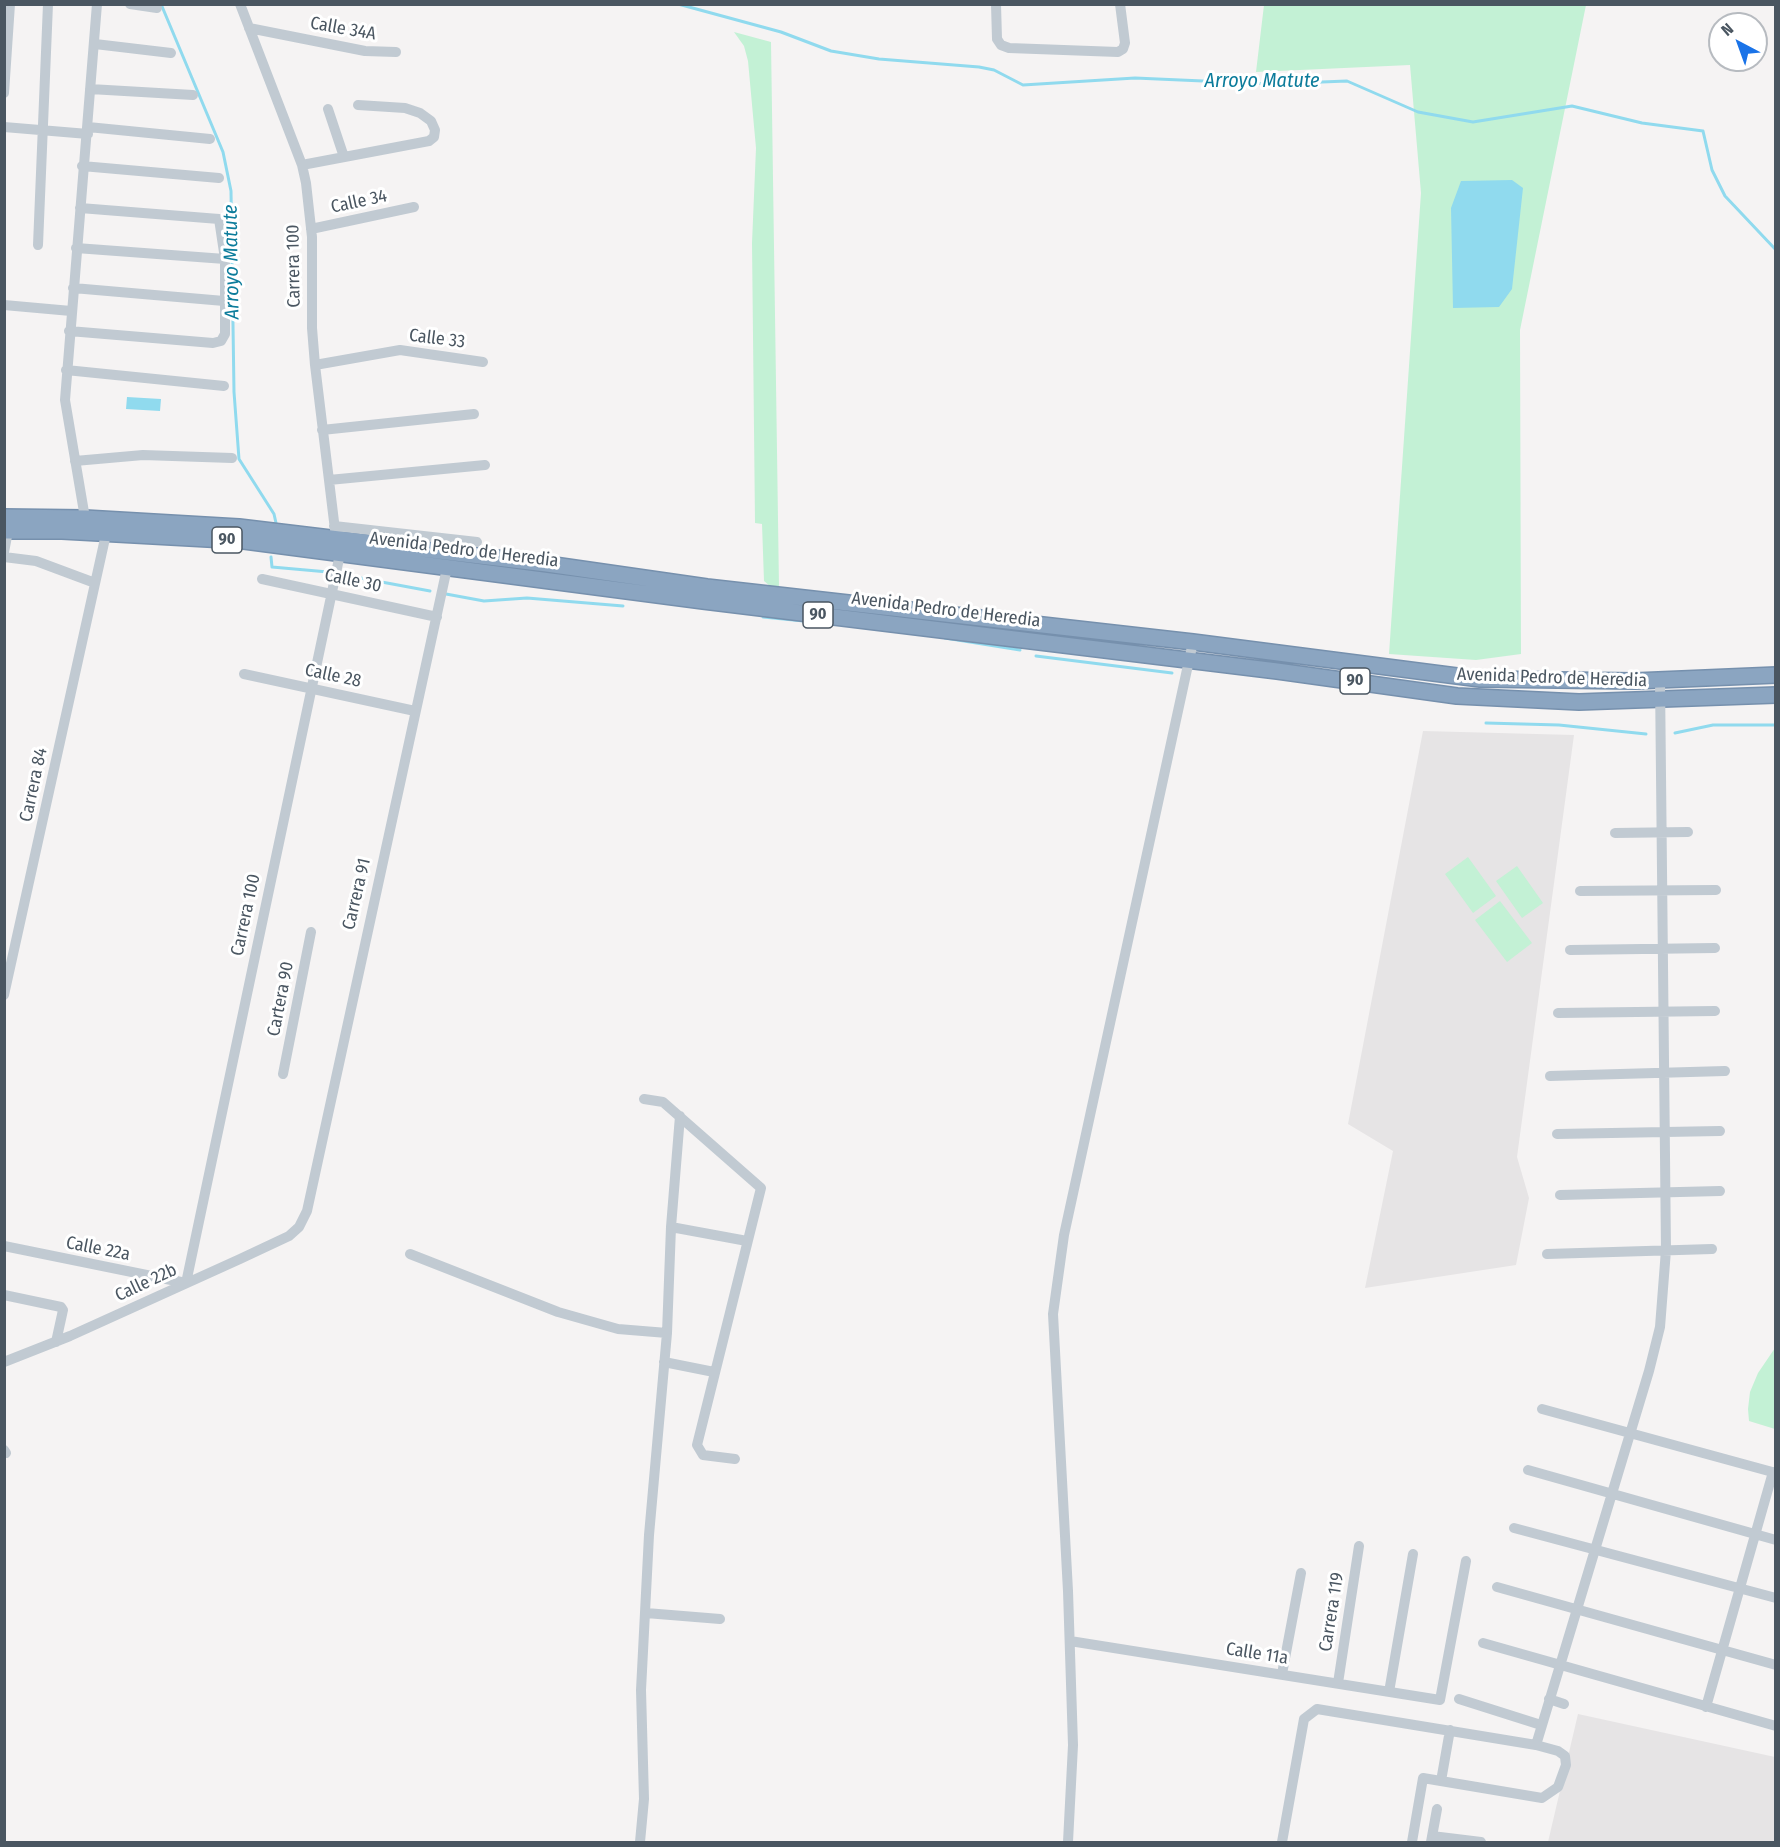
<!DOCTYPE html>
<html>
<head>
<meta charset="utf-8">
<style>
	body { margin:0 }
	#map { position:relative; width:1780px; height:1847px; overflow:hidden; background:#f5f3f3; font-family:"Fira Sans Condensed",sans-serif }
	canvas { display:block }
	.frame { position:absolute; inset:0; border:6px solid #4a5661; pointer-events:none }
	.north { position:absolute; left:1708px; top:12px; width:60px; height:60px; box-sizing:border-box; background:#fff; border:2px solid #b7bbc0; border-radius:50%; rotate:319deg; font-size:16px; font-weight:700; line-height:24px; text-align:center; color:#4a5661 }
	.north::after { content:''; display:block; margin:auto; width:21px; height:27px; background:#1a73e8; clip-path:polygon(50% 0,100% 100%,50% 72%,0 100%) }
</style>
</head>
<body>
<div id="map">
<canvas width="1780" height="1847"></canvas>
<div class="frame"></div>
<div class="north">N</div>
</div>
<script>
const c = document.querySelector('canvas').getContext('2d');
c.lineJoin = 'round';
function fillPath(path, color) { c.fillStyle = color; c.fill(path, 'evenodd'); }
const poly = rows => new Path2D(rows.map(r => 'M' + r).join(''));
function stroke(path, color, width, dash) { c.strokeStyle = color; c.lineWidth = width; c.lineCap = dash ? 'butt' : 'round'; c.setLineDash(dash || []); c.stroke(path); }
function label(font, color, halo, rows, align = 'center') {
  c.font = font + ' "Fira Sans Condensed",sans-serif'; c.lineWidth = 6; c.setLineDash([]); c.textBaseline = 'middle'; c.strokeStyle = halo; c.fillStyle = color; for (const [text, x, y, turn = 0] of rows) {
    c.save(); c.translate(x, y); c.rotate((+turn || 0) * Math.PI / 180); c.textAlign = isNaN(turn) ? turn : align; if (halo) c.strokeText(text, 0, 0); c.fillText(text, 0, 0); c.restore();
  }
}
fillPath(poly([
	[1423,731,1574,735,1517,1157,1529,1198,1516,1265,1365,1288,1393,1151,1348,1124],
	[1578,1714,1775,1757,1775,1842,1548,1842]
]), '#e6e4e5');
fillPath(poly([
	[1264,5,1586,5,1520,330,1521,654,1476,660,1389,654,1421,193,1410,65,1256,72],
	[734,32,771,42,779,587,770,586,764,581,762,524,755,523,752,243,756,148,748,61,744,46],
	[1468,857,1496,896,1473,913,1445,874],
	[1517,866,1543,903,1522,918,1496,881],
	[1500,901,1532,943,1507,962,1475,920],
	[1775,1348,1775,1429,1749,1421,1748,1409,1750,1392,1758,1373]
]), '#c3f1d5');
fillPath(poly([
	[1512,180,1523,188,1512,289,1499,307,1453,308,1451,208,1461,181],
	[127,397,161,399,160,411,126,409]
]), '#90daee');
stroke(poly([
	[161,4,223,152,231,191,234,392,239,459,274,514,276,523],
	[678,4,781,32,831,51,879,59,979,67,994,70,1023,85,1135,78,1271,84,1347,81,1418,112,1473,122,1572,106,1642,123,1703,131,1712,170,1725,196,1776,250],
	[271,557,272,567,328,572],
	[344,575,430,591],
	[446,594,484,601,527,598,623,606],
	[763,617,834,624],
	[945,638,1020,650],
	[1036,656,1172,673],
	[1486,723,1559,725,1646,734],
	[1675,733,1713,725,1776,725]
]), '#90daee', 3);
const highway = poly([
	[4,517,85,518,239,527,547,564,707,587,1193,642,1480,679,1635,681,1776,675],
	[4,531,62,531,244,541,703,601,1277,671,1457,696,1579,702,1776,695]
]);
stroke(highway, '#7690ad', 18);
stroke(poly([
	[130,4,157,8],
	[240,4,302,165,306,183,312,237,312,328,315,365,336,538],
	[996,4,997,39,1001,45,1009,48,1118,52,1123,49,1125,43,1120,4],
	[249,28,365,51,396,52],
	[95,44,171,53],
	[90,89,193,95],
	[4,93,10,4],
	[328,109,344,157],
	[4,127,88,134],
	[88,127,210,139],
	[302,165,429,141,434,137,435,130,431,121,420,113,405,108,358,105],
	[82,166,219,178],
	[311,229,414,207],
	[38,245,48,4],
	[76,248,225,259],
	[73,288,224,301],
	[4,305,71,311],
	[69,331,213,343,221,341,225,334,225,259,219,219,80,208],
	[315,365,400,350,483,362],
	[66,370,224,386],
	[322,430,474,414],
	[75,461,143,455,232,458],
	[329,480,485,465],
	[85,518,65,400,97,4],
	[334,526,477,542],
	[4,552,8,531],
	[4,557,36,561,95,583],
	[262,579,437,617],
	[244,674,415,711],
	[1615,833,1688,832],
	[1580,891,1716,890],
	[1570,950,1715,948],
	[4,995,106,534],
	[1558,1013,1715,1011],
	[283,1074,311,932],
	[1550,1076,1725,1071],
	[644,1099,663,1102,761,1188,697,1445,703,1455,735,1459],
	[1557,1134,1720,1131],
	[1560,1195,1720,1191],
	[671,1227,747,1241],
	[4,1246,186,1283,340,554],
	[410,1254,558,1312,618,1329,667,1333],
	[1547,1254,1712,1249],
	[4,1295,61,1307,63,1310,56,1342],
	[4,1362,70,1336,240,1259,289,1236,299,1227,307,1211,447,568],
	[664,1362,714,1372],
	[1542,1409,1776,1473],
	[4,1450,6,1453],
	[1528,1470,1776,1540],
	[1514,1528,1776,1598],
	[1497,1587,1776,1665],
	[646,1613,720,1619],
	[1070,1641,1440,1700,1466,1561],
	[1483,1643,1776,1726],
	[1282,1674,1301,1573],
	[1338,1683,1359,1546],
	[1389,1692,1413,1554],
	[1459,1699,1541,1725],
	[1549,1699,1564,1704],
	[1706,1707,1773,1472],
	[1536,1745,1649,1371,1660,1327,1666,1250,1660,680],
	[1441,1781,1450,1730],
	[1432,1836,1481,1842],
	[640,1842,644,1799,641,1690,649,1535,667,1333,671,1227,680,1116],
	[1068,1842,1073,1745,1068,1591,1053,1314,1064,1235,1193,642],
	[1282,1842,1304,1719,1317,1709,1536,1745,1558,1751,1565,1756,1566,1765,1558,1787,1542,1798,1423,1778,1412,1842],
	[1431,1842,1437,1809]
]), '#c1cad2', 10);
stroke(highway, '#8ba5c1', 15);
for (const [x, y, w] of [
	[227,540,30],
	[818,615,30],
	[1355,681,30]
]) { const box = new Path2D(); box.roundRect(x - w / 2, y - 13, w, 26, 4.5); c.fillStyle = '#fff'; c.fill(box); stroke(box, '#4a5661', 1.5); }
label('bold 16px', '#4a5661', null, [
	["90",227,540],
	["90",818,615],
	["90",1355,681]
]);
label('18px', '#4a5661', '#fff', [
	["Calle 34A",343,29,10],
	["Calle 34",359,202,-12],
	["Carrera 100",294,266,-91],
	["Calle 33",437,339,7],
	["Avenida Pedro de Heredia",464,550,7],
	["Calle 30",353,581,12],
	["Avenida Pedro de Heredia",946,610,7],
	["Calle 28",333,676,12],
	["Avenida Pedro de Heredia",1552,678,2],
	["Carrera 84",34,785,-78],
	["Carrera 91",357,894,-77],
	["Carrera 100",246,915,-78],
	["Cartera 90",281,999,-79],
	["Calle 22a",98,1249,11],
	["Calle 22b",146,1283,-25],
	["Carrera 119",1332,1612,-81],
	["Calle 11a",1257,1654,9]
]);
label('italic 20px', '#0c7c9b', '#fff', [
	["Arroyo Matute",1262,81],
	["Arroyo Matute",232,262,-91]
]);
</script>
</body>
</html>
